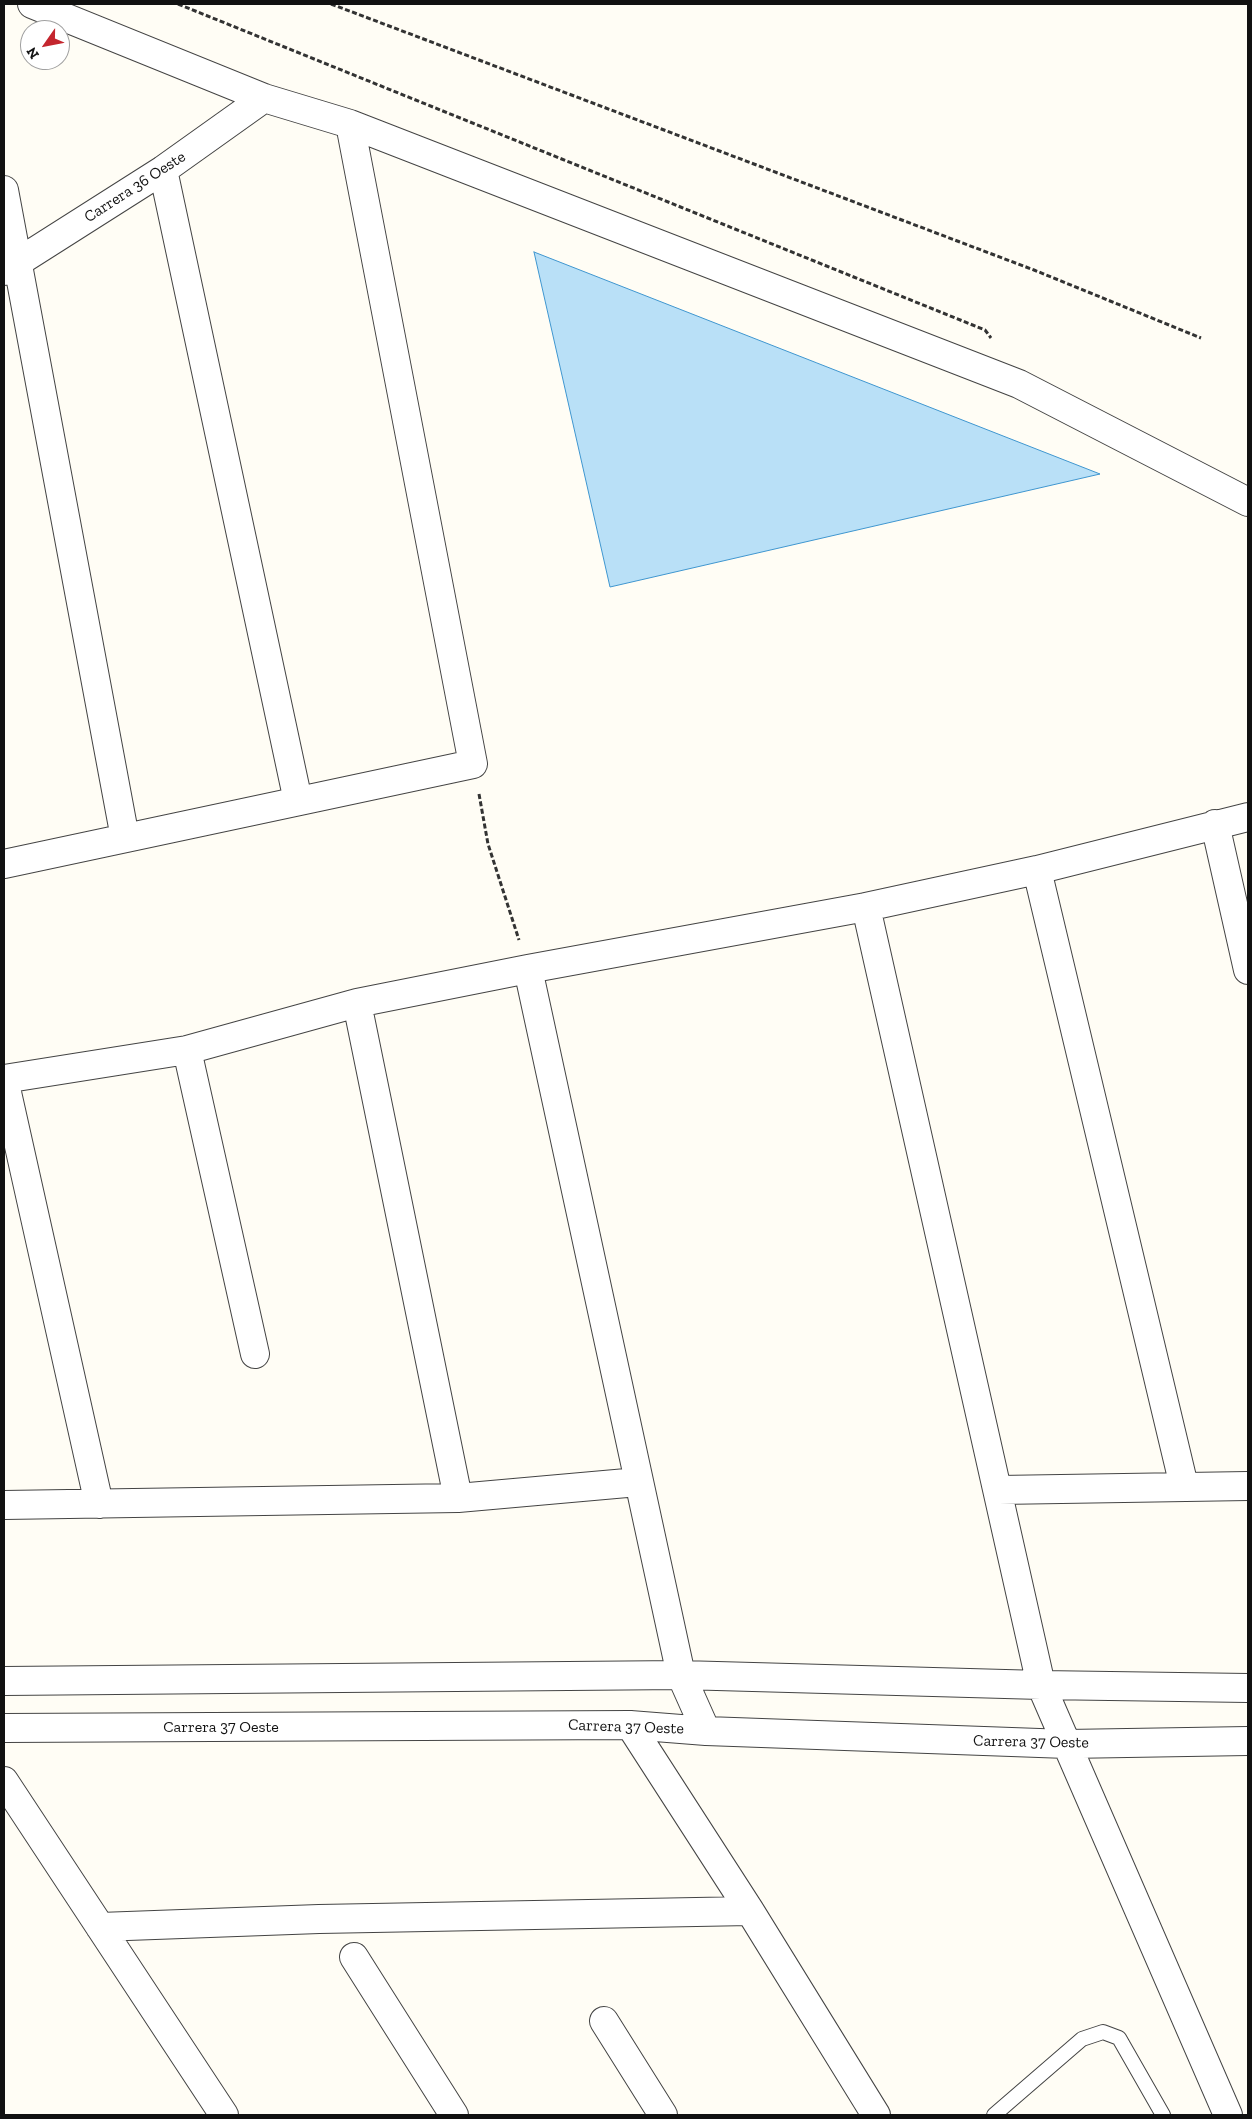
<!DOCTYPE html>
<html>
<head>
<meta charset="utf-8">
<style>
	body { margin:0 }
	#map { position:relative; width:1252px; height:2119px; overflow:hidden; background:#fffdf5; font-family:"Zilla Slab",serif }
	canvas { display:block }
	.frame { position:absolute; inset:0; border:5px solid #111; pointer-events:none }
	.north { position:absolute; left:20px; top:20px; width:50px; height:50px; box-sizing:border-box; background:#fff; border:1px solid #a0a0a0; border-radius:50%; rotate:237deg; font-size:14px; font-weight:700; line-height:20px; text-align:center; color:#111 }
	.north::after { content:''; display:block; margin:auto; width:18px; height:22px; background:#c4262e; clip-path:polygon(50% 0,100% 100%,50% 72%,0 100%) }
</style>
</head>
<body>
<div id="map">
<canvas width="1252" height="2119"></canvas>
<div class="frame"></div>
<div class="north">N</div>
</div>
<script>
const c = document.querySelector('canvas').getContext('2d');
c.lineJoin = 'round';
function fillPath(path, color) { c.fillStyle = color; c.fill(path, 'evenodd'); }
const poly = rows => new Path2D(rows.map(r => 'M' + r).join(''));
function stroke(path, color, width, dash) { c.strokeStyle = color; c.lineWidth = width; c.lineCap = dash ? 'butt' : 'round'; c.setLineDash(dash || []); c.stroke(path); }
function label(font, color, halo, rows, align = 'center') {
  c.font = font + ' "Zilla Slab",serif'; c.lineWidth = 5; c.setLineDash([]); c.textBaseline = 'middle'; c.strokeStyle = halo; c.fillStyle = color; for (const [text, x, y, turn = 0] of rows) {
    c.save(); c.translate(x, y); c.rotate((+turn || 0) * Math.PI / 180); c.textAlign = isNaN(turn) ? turn : align; if (halo) c.strokeText(text, 0, 0); c.fillText(text, 0, 0); c.restore();
  }
}
const water = poly([
	[534,252,1100,474,610,587,534,252]
]);
fillPath(water, '#b9e0f7');
stroke(water, '#3f96cf', 1);
const service = poly([
	[994,2115,1082,2039,1103,2032,1119,2038,1163,2115]
]);
const minor = poly([
	[32,4,264,98,350,124,1019,384,1248,502],
	[163,170,298,801],
	[4,190,125,838],
	[4,271,163,170,264,98],
	[1215,824,1248,970],
	[4,864,473,764,350,124],
	[1037,870,1184,1486],
	[866,907,1041,1685,1228,2115],
	[528,969,681,1675,706,1731],
	[357,1003,458,1498],
	[187,1050,255,1354],
	[4,1079,187,1050,357,1003,528,969,866,907,1037,870,1248,817],
	[4,1079,99,1504],
	[999,1490,1248,1486],
	[4,1505,458,1498,638,1482],
	[4,1681,681,1675,1041,1685,1248,1688],
	[630,1725,750,1911,876,2115],
	[4,1728,630,1725,706,1731,1067,1744,1248,1741],
	[4,1781,224,2115],
	[100,1927,319,1919,750,1911],
	[354,1957,454,2115],
	[604,2021,663,2115]
]);
stroke(service, '#444', 16);
stroke(minor, '#444', 30);
stroke(poly([
	[178,4,985,330,991,338],
	[331,4,1034,270,1201,338],
	[479,794,488,844,519,940]
]), '#333', 3, [5, 2.5]);
stroke(service, '#fff', 14);
stroke(minor, '#fff', 28);
label('16px', '#111', '#fff', [
	["Carrera 36 Oeste",135,187,-33],
	["Carrera 37 Oeste",221,1727],
	["Carrera 37 Oeste",626,1727,2],
	["Carrera 37 Oeste",1031,1742,1]
]);
</script>
</body>
</html>
